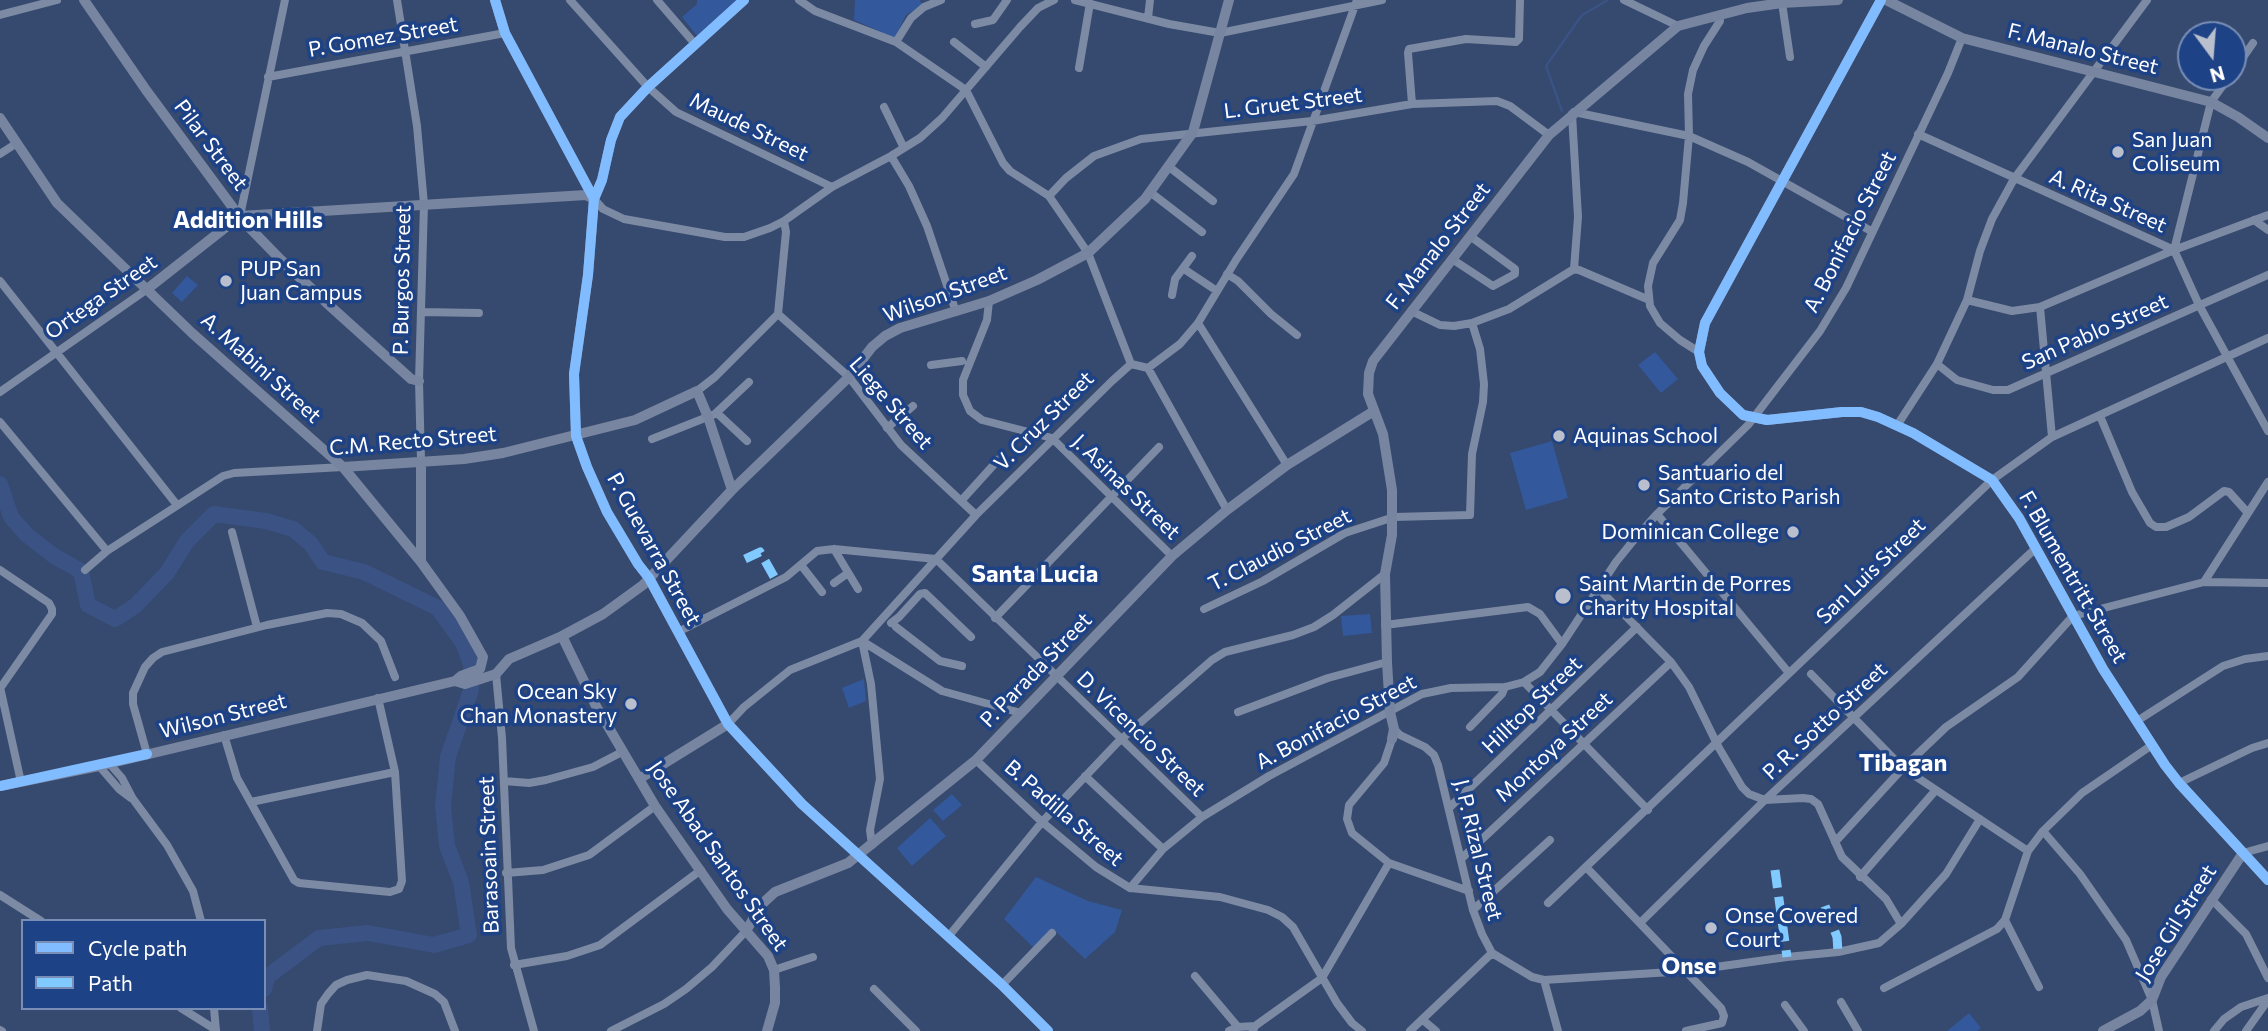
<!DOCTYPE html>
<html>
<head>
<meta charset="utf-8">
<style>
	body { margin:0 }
	#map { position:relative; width:2268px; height:1031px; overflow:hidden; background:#36496e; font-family:Commissioner,sans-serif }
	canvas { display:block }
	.legend { position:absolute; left:21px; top:919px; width:245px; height:91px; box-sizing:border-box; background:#1e4286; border:2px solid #788eb6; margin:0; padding:9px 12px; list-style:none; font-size:21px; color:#fff }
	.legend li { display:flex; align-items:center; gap:14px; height:35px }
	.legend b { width:35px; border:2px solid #788eb6 }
	.north { position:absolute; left:2177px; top:21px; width:70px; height:70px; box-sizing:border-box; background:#1e4286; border:2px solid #788eb6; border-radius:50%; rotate:164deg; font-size:19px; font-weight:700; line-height:28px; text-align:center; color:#fff }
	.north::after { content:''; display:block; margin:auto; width:24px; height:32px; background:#b9bfcc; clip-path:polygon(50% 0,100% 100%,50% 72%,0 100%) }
</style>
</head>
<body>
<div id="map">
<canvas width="2268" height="1031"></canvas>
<ul class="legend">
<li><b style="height:9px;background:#80bcff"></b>Cycle path</li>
<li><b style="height:9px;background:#80caff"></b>Path</li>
</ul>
<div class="north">N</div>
</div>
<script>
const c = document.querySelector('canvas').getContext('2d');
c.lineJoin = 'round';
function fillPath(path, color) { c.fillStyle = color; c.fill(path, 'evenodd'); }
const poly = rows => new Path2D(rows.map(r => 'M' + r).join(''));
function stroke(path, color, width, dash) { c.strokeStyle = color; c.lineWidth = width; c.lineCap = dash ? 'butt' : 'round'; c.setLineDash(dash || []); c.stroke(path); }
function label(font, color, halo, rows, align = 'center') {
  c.font = font + ' Commissioner,sans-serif'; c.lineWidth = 7; c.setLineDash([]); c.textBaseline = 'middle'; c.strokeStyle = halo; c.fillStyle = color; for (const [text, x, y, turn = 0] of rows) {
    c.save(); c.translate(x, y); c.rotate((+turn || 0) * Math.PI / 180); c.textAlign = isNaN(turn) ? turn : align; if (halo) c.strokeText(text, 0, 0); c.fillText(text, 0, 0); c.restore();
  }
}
fillPath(poly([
	[697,0,738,0,698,37,682,17,697,4],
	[855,0,920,0,922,5,906,15,895,38,854,20],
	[187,276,198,285,182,302,172,293],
	[1655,352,1678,379,1661,393,1638,365],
	[1552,441,1568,498,1526,510,1510,453],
	[1370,614,1372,633,1343,636,1341,616],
	[864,679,866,701,849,708,842,688],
	[952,794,962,805,943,821,933,810],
	[930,818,946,836,912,866,897,848],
	[1036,877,1088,901,1122,910,1115,932,1085,959,1053,929,1035,949,1004,919],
	[1969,1013,1981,1028,1977,1031,1947,1031]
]), '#33589c');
stroke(poly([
	[1562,111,1546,66,1582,15,1608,0]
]), '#3a5384', 2.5);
stroke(poly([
	[0,484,11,517,27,535,54,556,81,571,88,605,115,619,135,606,167,573,187,541,214,514,266,521,293,529,311,544,323,562,364,572,438,608,463,643,471,664,471,690,448,757,443,806,447,846,461,882,469,935,434,945,368,933,319,938,267,977,264,989],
	[260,1008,262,1031]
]), '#3a5384', 16);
stroke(poly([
	[397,0,417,126,424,204,419,381,421,461],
	[570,0,648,87,676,112,832,187],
	[657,0,695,44],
	[799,0,815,11,896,42,966,90,1003,163,1010,171,1049,196,1088,253,1131,364],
	[1075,0,1169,24,1220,33,1382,0],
	[1624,0,1678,26],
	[1782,3,1790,57],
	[0,15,57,0],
	[1148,18,1150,0],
	[975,24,993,20,1007,0],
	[896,42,911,18,924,7,941,0],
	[954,42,986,67],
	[1079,68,1090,3],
	[2233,72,2253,43],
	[268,77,505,33],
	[1412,104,1408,53,1409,49,1466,39,1516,42,1519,39,1520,0],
	[884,107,904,148],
	[1574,112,1689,136,1748,162,1871,231],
	[1572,114,1578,217,1574,269],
	[1918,134,2174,250,2199,305,2268,431],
	[0,154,17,143],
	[891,156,909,186,927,226,956,312],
	[1168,166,1213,201],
	[1150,192,1202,232],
	[1049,196,1066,178,1094,156,1141,139,1312,121,1412,104,1497,101,1510,106,1549,135],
	[594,199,603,209,624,219,725,237,744,237,770,228,784,221,832,187,891,156,920,138,942,118,1020,27,1038,8,1054,0],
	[240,216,285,0],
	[2254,220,2268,230],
	[2174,250,2211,102,2229,77],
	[1452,259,1493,286,1515,274,1515,269,1470,236],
	[1184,269,1217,291],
	[1227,274,1238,281,1271,314,1297,335],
	[0,281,177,505],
	[1172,295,1175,279,1192,256],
	[1967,300,2012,311,2040,307,2174,250,2268,215],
	[989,301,987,320,963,380,963,395,970,411,982,420,1052,438,1172,556],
	[2040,307,2052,437],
	[1411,311,1440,325,1454,326,1472,323,1509,309,1574,269,1579,270,1647,299],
	[421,312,479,313],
	[778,314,849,377,901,445,976,515],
	[1198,323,1287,465],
	[1699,352,1680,340,1660,323,1650,306,1648,286,1653,263,1680,220,1683,203,1689,136,1688,94,1693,70,1704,46,1720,21,1719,15],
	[1937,364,1957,380,1993,390,2008,390,2268,275],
	[931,365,962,361],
	[1148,368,1227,510],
	[697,391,715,377,778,314,786,232,784,221],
	[0,392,146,290],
	[717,413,747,441],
	[2100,416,2132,492,2150,523,2156,527,2166,527,2189,517,2224,491,2229,492,2248,513],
	[0,422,107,551],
	[1898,424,1937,364,1967,300,1980,251,1992,219,2014,179,2147,0],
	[887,428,913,406],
	[652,439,715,414,749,382],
	[961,501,999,459],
	[1657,514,1789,673],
	[232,532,257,627],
	[834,549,858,589],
	[936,559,1202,817],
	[801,565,822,592],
	[0,570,49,603,52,609,52,614,1,687],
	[85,570,107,551,223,476,234,473,343,467],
	[2204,582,2268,482],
	[834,583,848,573],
	[1599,589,1671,662,1689,687,1719,748,1742,787,1749,794,1765,800,1803,798,1811,799,1818,804,1842,857,1886,899,1901,924],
	[1204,609,1263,581,1345,533,1394,517,1470,515,1472,454,1483,402,1484,384,1480,349,1472,323],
	[995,618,1159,447],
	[891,623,899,617,920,594,925,593,971,637],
	[1385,625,1528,607,1540,614,1562,644],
	[896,627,940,661,962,666],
	[678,632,786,577,817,551,834,549,936,559],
	[862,641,871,684,880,779,870,830,872,845],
	[862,641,942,691,1021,713],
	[496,674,502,738,511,948,534,1031],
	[1811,674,1903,768,2028,851],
	[1524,682,1648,810],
	[0,687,21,782],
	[1238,712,1328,678,1387,662],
	[2137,721,2223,666,2245,659,2268,656],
	[728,724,744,707,790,670,862,641,976,515,1112,381,1131,364,1148,368,1180,344,1198,323,1236,260,1294,174,1357,0],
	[1470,727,1502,694,1505,687],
	[1394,729,1400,735,1425,747,1434,755,1438,765,1473,910,1482,934,1492,953,1532,977,1544,980,1687,971,1787,957,1838,952,1879,943,1901,924,1946,874,1980,819],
	[224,735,237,778,294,880,299,883,390,892,399,889,402,881,395,772,378,698],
	[1392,739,1384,763,1349,805,1347,819,1352,833,1389,863,1469,891],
	[147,754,133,704,133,693,145,667,153,658,162,652,267,625,327,613,341,614,362,623,381,641,395,677],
	[976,760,1041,821,1096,867,1130,888,1220,897,1268,910,1282,917,1293,927,1337,1003,1352,1023,1362,1031],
	[109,763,122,778,133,799,167,845,193,891,201,921],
	[99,766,119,789,131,798],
	[1085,776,1163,849],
	[504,781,529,783,546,780,593,767,622,752],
	[2179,783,2252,748,2268,743],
	[251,802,395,772],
	[1450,807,1637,627],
	[2043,831,2080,874,2126,940,2152,1000,2159,1031],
	[1835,842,1903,768,1946,727,2018,677,2073,616,2204,582,2268,583],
	[2243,853,2268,846],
	[1462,858,1671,662],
	[1586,867,1721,1008,1724,1016,1722,1023,1686,1031],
	[506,873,543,870,589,855,655,806],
	[1860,877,1935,791],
	[1130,888,1163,849,1202,817,1269,776,1422,694,1451,688,1505,687,1524,682,1540,672,1562,644,1616,562,1633,541,1657,514,1748,425,1820,331,1846,288,1948,73,1962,38],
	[0,895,41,921],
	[2211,899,2246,934,2268,978],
	[1548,903,1992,480,2052,437,2268,338],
	[1473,910,1550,840],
	[2005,920,2039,987],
	[1640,923,1765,800,2036,548],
	[948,937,1042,822,1117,743,1212,660,1225,652,1293,635,1314,627,1333,615,1385,574],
	[514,965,567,956,600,945,701,870],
	[774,970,813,957],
	[1195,976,1238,1027],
	[1544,980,1558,1031],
	[1002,985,1052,933],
	[1884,988,1997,929,2005,920,2028,851,2043,831,2082,793,2152,745],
	[874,989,916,1031],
	[1841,1002,1858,1031],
	[1785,1005,1804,1031],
	[181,1008,216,1030],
	[214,1008,216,1031],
	[1423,1020,1436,1031],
	[0,1030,2,1031],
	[317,1031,321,1004,328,994,336,985,347,980,367,975,406,981,435,994,444,1002,455,1031],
	[611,1031,664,1004,686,989,712,967,746,931],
	[1229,1031,1238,1027,1255,1026],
	[1253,1031,1255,1026,1322,978,1389,863],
	[1410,1031,1492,953],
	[2214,1031,2224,1019,2241,1007,2268,998],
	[2246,1031,2268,1000]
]), '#7c8aa4', 8);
stroke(poly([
	[84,0,146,90,242,220,281,260,330,306,411,379,419,381],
	[495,0,505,33,594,199],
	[744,0,648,87,620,117,611,140,602,180,594,199,588,275,574,374,576,436,587,467,607,512,638,564,649,578,728,724,802,804,1002,985,1048,1031],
	[1881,0,1705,323,1699,352,1702,366,1720,393,1743,415,1767,420,1842,412,1861,412,1878,417,1913,433,1992,480,2019,518,2103,669,2165,765,2179,783,2268,880],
	[1886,0,1962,38,2211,102,2238,117,2268,138],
	[0,118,57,203,192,333,343,467,421,562,460,616,483,657],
	[146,290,240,216,586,195,594,199],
	[343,467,464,459,503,453,635,420,697,391,708,417,732,490],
	[421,562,421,461],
	[562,636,596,706,655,806,727,909,768,956,774,970,775,988,775,1003,767,1031],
	[455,681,465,684,496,674,509,659,562,636,603,614,643,585,732,490,849,377,872,347,885,336,900,328,989,301,1037,280,1088,253,1145,199,1193,132,1229,0],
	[1392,739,1394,729,1390,712,1387,662,1385,574,1392,535,1392,490,1383,434,1368,394,1369,373,1373,361,1549,135,1678,26,1747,8,1782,3,1838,0],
	[639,779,728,724],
	[0,786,99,766,455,681,461,676,480,669,483,657],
	[746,931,762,904,775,892,848,863,976,760,1172,556,1227,510,1287,465,1374,411],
	[2103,1031,2140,1011,2152,1000,2161,977,2243,853]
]), '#7785a0', 10);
stroke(poly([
	[745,559,760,552,777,582],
	[1775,870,1787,957],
	[1825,906,1837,937,1838,952]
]), '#80caff', 9, [18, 9]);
stroke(poly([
	[495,0,505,33,594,199],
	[744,0,648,87,620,117,611,140,602,180,594,199,588,275,574,374,576,436,587,467,607,512,638,564,649,578,728,724,802,804,1002,985,1048,1031],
	[1881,0,1705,323,1699,352,1702,366,1720,393,1743,415,1767,420,1842,412,1861,412,1878,417,1913,433,1992,480,2019,518,2103,669,2165,765,2179,783,2268,880],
	[0,786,147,754]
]), '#80bcff', 10);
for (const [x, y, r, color] of [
	[2118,152,7,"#b9bfcc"],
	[226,281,7,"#b9bfcc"],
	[1559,436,7,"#b9bfcc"],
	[1644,485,7,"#b9bfcc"],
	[1793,532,7,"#b9bfcc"],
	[1563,596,9,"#b9bfcc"],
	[631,704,7,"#b9bfcc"],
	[1711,928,7,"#b9bfcc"]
]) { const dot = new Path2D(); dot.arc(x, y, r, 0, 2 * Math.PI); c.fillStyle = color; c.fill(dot); stroke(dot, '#1e4286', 2.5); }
label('21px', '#fff', '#1e4286', [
	["P. Gomez Street",383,37,-10],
	["F. Manalo Street",2083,49,14],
	["L. Gruet Street",1293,103,-7],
	["Maude Street",749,127,26],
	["Pilar Street",211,145,53],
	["A. Rita Street",2108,201,24],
	["A. Bonifacio Street",1850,232,-63],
	["F. Manalo Street",1438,246,-52],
	["P. Burgos Street",402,280,-89],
	["Wilson Street",945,294,-20],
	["Ortega Street",101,297,-35],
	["San Pablo Street",2095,332,-24],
	["A. Mabini Street",261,368,42],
	["Liege Street",891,403,49],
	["V. Cruz Street",1044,421,-45],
	["C.M. Recto Street",413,441,-5],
	["J. Asinas Street",1126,487,44],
	["P. Guevarra Street",654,549,61],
	["T. Claudio Street",1280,550,-27],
	["San Luis Street",1871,571,-44],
	["F. Blumentritt Street",2073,577,60],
	["P. Parada Street",1036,670,-46],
	["Hilltop Street",1532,705,-44],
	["Wilson Street",223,716,-14],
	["P. R. Sotto Street",1825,721,-43],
	["A. Bonifacio Street",1336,722,-28],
	["D. Vicencio Street",1141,734,44],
	["Montoya Street",1554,747,-43],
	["B. Padilla Street",1064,813,41],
	["J. P. Rizal Street",1478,850,76],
	["Barasoain Street",489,855,-92],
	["Jose Abad Santos Street",718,856,55],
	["Jose Gil Street",2176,923,-58]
]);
label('21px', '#fff', '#1e4286', [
	["San Juan",2132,140],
	["Coliseum",2132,164],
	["PUP San",240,269],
	["Juan Campus",240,293],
	["Aquinas School",1573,436],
	["Santuario del",1658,473],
	["Santo Cristo Parish",1658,497],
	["Dominican College",1779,532,"right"],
	["Saint Martin de Porres",1579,584],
	["Charity Hospital",1579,608],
	["Ocean Sky",617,692,"right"],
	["Chan Monastery",617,716,"right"],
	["Onse Covered",1725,916],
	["Court",1725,940]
], 'left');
label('bold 23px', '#fff', '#1e4286', [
	["Onse",1689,966]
]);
label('bold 24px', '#fff', '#1e4286', [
	["Addition Hills",248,220],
	["Santa Lucia",1035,574],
	["Tibagan",1903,763]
]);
</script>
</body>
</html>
